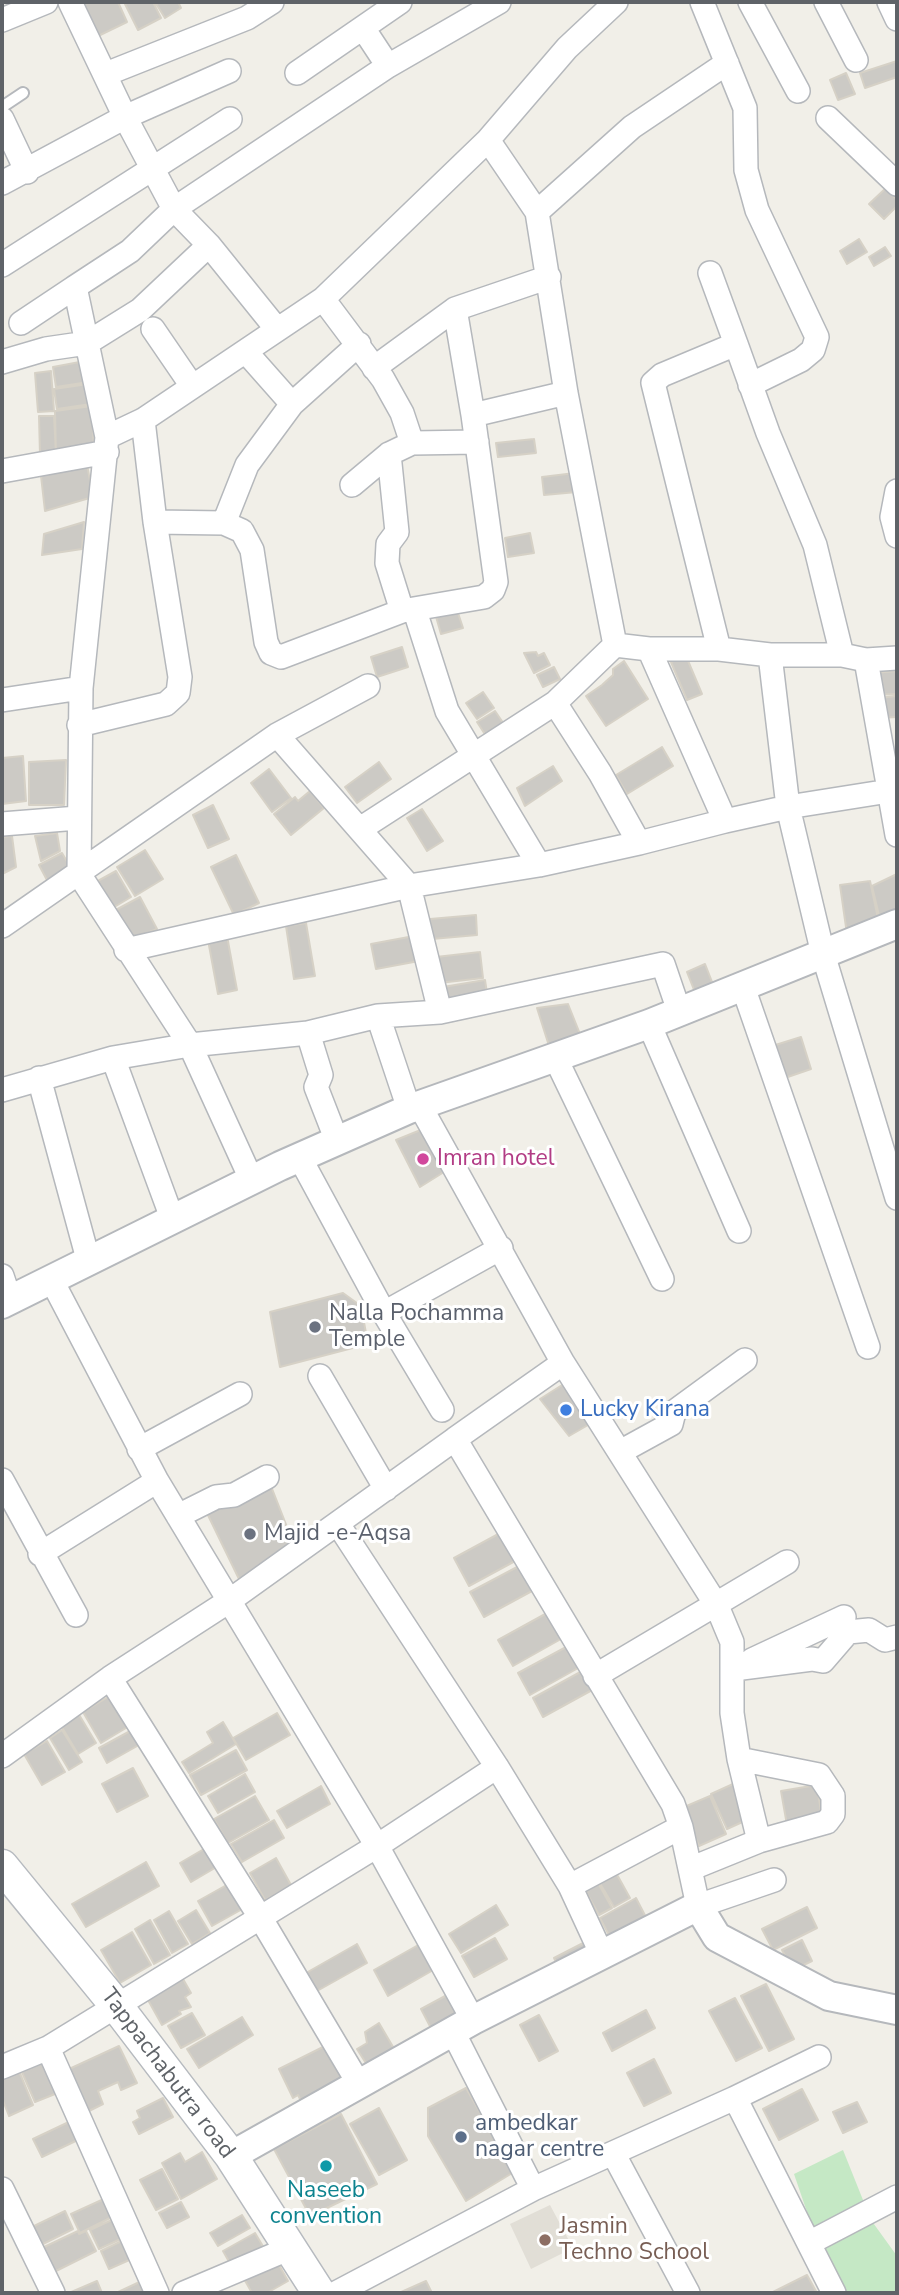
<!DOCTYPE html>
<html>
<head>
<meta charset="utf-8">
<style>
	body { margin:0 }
	#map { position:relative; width:899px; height:2295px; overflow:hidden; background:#f1efe8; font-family:"Nunito Sans",sans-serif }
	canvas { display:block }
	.frame { position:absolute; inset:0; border:4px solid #5f6368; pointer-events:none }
</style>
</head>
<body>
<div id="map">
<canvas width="899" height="2295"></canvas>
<div class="frame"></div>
</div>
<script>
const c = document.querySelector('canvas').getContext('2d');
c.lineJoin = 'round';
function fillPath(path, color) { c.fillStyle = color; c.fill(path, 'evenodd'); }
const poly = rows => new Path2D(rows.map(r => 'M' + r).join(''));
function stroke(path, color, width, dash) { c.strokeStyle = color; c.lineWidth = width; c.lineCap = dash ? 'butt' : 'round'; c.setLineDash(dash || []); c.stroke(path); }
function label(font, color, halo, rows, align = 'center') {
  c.font = font + ' "Nunito Sans",sans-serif'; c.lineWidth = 6; c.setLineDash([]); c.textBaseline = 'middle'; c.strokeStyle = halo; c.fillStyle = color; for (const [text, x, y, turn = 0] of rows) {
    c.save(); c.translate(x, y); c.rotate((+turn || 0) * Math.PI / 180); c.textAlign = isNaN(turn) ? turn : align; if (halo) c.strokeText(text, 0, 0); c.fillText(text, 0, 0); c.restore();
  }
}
fillPath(poly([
	[550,2205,573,2248,531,2269,510,2224]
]), '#e1ded6');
fillPath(poly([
	[843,2150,871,2220,897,2256,897,2293,839,2293,819,2247,794,2174]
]), '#c5e8c5');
const building = poly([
	[82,2,118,2,127,22,94,38,82,2],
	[124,2,153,2,161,18,138,30,124,2],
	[155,2,178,2,181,8,165,18,155,2],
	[897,61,897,77,865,88,860,73,897,61],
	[846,73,855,94,838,100,830,80,846,73],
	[886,188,897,200,897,206,884,219,869,204,886,188],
	[859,239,867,252,847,264,840,251,859,239],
	[885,247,891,256,874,266,869,257,885,247],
	[85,361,89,382,56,387,53,367,85,361],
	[51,371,54,411,38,412,35,373,51,371],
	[88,384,91,404,57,409,54,389,88,384],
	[92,406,94,450,56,457,55,411,92,406],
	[39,416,54,416,56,454,40,455,39,416],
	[534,439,536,453,498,457,496,443,534,439],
	[86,459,93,497,45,511,41,476,86,459],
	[575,473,577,492,544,495,542,477,575,473],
	[84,522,82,549,42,555,44,534,84,522],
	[530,533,534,553,508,557,505,538,530,533],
	[456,607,463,628,441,634,435,613,456,607],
	[402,647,408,667,377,677,371,657,402,647],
	[536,652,538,656,544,653,550,665,534,673,524,653,536,652],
	[686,656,702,694,687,700,671,662,686,656],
	[624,661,648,699,606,726,586,696,602,685,613,675,613,669,624,661],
	[554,667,560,679,543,687,537,675,554,667],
	[897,671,897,694,874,695,873,673,897,671],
	[483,692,494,708,477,719,466,703,483,692],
	[897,696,897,717,878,718,877,698,897,696],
	[495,711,506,727,488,739,477,722,495,711],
	[662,747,673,766,627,794,616,775,662,747],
	[23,756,26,801,2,804,2,758,23,756],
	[66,760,64,805,29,805,29,762,66,760],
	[379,762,391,779,357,803,345,787,379,762],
	[553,766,562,781,525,806,517,788,553,766],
	[269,769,291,798,272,812,251,783,269,769],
	[310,791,324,808,291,835,274,814,295,797,298,801,310,791],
	[213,805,229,839,208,848,193,815,213,805],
	[422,809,443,841,427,851,407,818,422,809],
	[57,833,60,851,41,861,35,836,57,833],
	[12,836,16,867,2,874,2,837,12,836],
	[145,850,163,879,135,896,117,867,145,850],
	[62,853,72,870,48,882,39,865,62,853],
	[236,855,259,903,234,915,211,867,236,855],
	[116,871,131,897,111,909,96,882,116,871],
	[897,874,897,916,881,924,872,886,897,874],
	[870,881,879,923,847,934,840,885,870,881],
	[140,897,157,929,127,941,112,912,140,897],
	[476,915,477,935,432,939,430,919,476,915],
	[306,923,315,976,294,979,286,926,306,923],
	[227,936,237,990,218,994,208,940,227,936],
	[414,936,419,961,376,969,371,944,414,936],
	[480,952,483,978,439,983,436,957,480,952],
	[705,964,716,992,698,1000,687,972,705,964],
	[485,980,488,1000,447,1007,443,987,485,980],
	[568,1004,582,1039,550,1049,537,1008,568,1004],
	[801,1037,811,1069,779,1080,769,1047,801,1037],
	[428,1127,452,1167,420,1187,396,1140,428,1127],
	[343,1293,361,1306,368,1344,280,1367,270,1312,343,1293],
	[570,1380,595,1421,569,1436,540,1399,570,1380],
	[269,1481,296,1550,239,1579,204,1507,269,1481],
	[502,1532,517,1560,469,1586,454,1558,502,1532],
	[519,1566,532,1591,484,1617,470,1592,519,1566],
	[547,1613,561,1639,513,1666,498,1640,547,1613],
	[568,1646,580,1667,530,1695,518,1673,568,1646],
	[584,1670,594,1689,543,1717,533,1698,584,1670],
	[113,1694,131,1725,101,1743,83,1712,113,1694],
	[78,1713,96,1743,78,1754,60,1724,78,1713],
	[277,1713,290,1735,246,1760,233,1738,277,1713],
	[223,1722,236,1744,189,1773,182,1762,213,1743,207,1732,223,1722],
	[62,1730,82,1762,69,1770,50,1738,62,1730],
	[132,1730,139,1745,107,1763,99,1748,132,1730],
	[47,1741,65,1772,42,1785,24,1754,47,1741],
	[236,1750,247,1770,201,1795,190,1775,236,1750],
	[133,1768,148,1796,117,1812,102,1784,133,1768],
	[245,1774,255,1792,218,1813,208,1796,245,1774],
	[733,1784,749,1819,727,1829,711,1794,733,1784],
	[817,1785,822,1819,787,1825,781,1791,817,1785],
	[321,1786,330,1804,287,1828,277,1811,321,1786],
	[255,1796,269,1820,228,1843,214,1819,255,1796],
	[710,1796,726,1834,699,1846,682,1808,710,1796],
	[274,1820,284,1838,242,1862,231,1844,274,1820],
	[209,1846,220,1865,191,1882,180,1863,209,1846],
	[276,1858,291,1885,265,1900,250,1873,276,1858],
	[146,1862,159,1886,86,1927,72,1904,146,1862],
	[615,1871,630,1898,614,1907,598,1880,615,1871],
	[597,1881,612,1908,599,1915,584,1888,597,1881],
	[232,1882,246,1907,212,1926,198,1901,232,1882],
	[636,1898,650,1925,614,1945,600,1918,636,1898],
	[496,1905,508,1925,461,1953,449,1934,496,1905],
	[807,1907,817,1928,773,1950,762,1929,807,1907],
	[196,1910,210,1933,192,1944,178,1921,196,1910],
	[169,1911,188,1944,172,1953,154,1920,169,1911],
	[150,1920,170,1955,154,1964,135,1929,150,1920],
	[132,1932,151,1965,120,1983,101,1950,132,1932],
	[495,1938,507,1959,474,1977,462,1956,495,1938],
	[802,1940,812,1961,793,1970,782,1950,802,1940],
	[587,1941,595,1957,562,1974,554,1958,587,1941],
	[357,1944,367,1963,317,1991,306,1973,357,1944],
	[420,1944,435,1969,388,1996,374,1970,420,1944],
	[183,1979,191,1993,185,1997,191,2007,179,2011,181,2014,162,2025,148,2000,183,1979],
	[766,1984,794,2039,769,2051,741,1996,766,1984],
	[447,1995,460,2018,433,2032,421,2009,447,1995],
	[735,1998,762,2048,736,2061,709,2011,735,1998],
	[646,2010,655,2028,612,2051,603,2033,646,2010],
	[192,2013,205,2035,181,2048,168,2026,192,2013],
	[539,2015,558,2051,539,2061,520,2025,539,2015],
	[242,2017,253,2035,199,2068,187,2049,242,2017],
	[379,2023,396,2052,369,2068,357,2049,367,2043,365,2032,379,2023],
	[327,2045,346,2083,303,2105,298,2095,293,2098,279,2069,327,2045],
	[119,2046,137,2083,121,2090,118,2082,98,2091,103,2104,87,2112,67,2070,119,2046],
	[654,2059,671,2093,644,2106,627,2073,654,2059],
	[46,2060,60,2092,35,2102,21,2070,46,2060],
	[19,2071,33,2105,9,2116,2,2098,2,2078,19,2071],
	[466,2088,514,2172,466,2201,428,2136,428,2108,466,2088],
	[802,2089,818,2120,779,2140,763,2109,802,2089],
	[163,2098,173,2117,139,2134,133,2122,140,2118,137,2111,163,2098],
	[857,2102,867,2122,843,2133,833,2112,857,2102],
	[379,2108,407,2160,379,2175,350,2124,379,2108],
	[341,2114,377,2184,310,2216,274,2149,341,2114],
	[73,2120,82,2138,42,2157,33,2139,73,2120],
	[202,2152,217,2179,181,2199,162,2163,180,2153,185,2162,202,2152],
	[162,2169,178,2199,156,2210,140,2180,162,2169],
	[106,2198,114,2216,80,2233,71,2214,106,2198],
	[181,2202,189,2217,167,2228,159,2213,181,2202],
	[65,2211,73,2229,39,2246,30,2228,65,2211],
	[242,2215,250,2228,218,2246,210,2233,242,2215],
	[116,2218,125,2237,99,2249,90,2230,116,2218],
	[78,2231,79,2234,86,2231,96,2251,54,2272,42,2248,78,2231],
	[255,2233,267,2253,232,2267,223,2251,255,2233],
	[128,2238,136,2257,109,2269,101,2251,128,2238],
	[275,2258,288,2281,267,2293,252,2293,243,2277,275,2258],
	[807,2275,817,2293,771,2293,807,2275],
	[146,2279,153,2293,116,2293,146,2279],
	[97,2281,102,2293,69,2293,97,2281],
	[426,2281,432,2293,399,2293,426,2281]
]);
fillPath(building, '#cccac5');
stroke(building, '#d6d1c6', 2);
const service = poly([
	[2,107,23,93]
]);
const minor = poly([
	[70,2,125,117,174,209,209,245,276,328],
	[702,2,745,108,746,170,757,210,817,337,813,350,801,360,750,385],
	[750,2,798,91],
	[826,2,856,60],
	[889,2,897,19],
	[2,20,46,2],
	[363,28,388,66],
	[297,73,400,2],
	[106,74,247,18,272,2],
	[828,118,897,184],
	[2,119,27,172],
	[488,140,567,48,616,2],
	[2,183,125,117,229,71],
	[537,212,632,127,727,63],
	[2,265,230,119],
	[710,273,736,344,662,375,653,383,719,649],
	[75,287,130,251,174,209,388,66,499,2],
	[323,299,383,379,402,413,412,443],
	[455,309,549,277],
	[21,323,75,287,107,437],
	[153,329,192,386],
	[736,344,768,433,815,545,842,655],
	[246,352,292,404,359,344],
	[2,362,46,349,87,343,140,310,209,245],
	[374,368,455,309,473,415],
	[389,454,397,532,388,544,387,563,402,611],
	[2,471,107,452],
	[352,485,389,454,412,443,477,442],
	[897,491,892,517,897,536],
	[155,522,224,523,242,531,252,550,266,642,271,653,281,657,402,611,484,597,493,590,496,582,473,415,566,393],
	[224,523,247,465,292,404],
	[415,611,447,711,539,865],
	[770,655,788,807,823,954,897,1198],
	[866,660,897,835],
	[81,688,107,437,143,420,323,299,488,140,537,212,566,393,615,645],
	[2,700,81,688,79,874,190,1045,252,1181],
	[79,725,166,704,178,693,180,677,155,522,143,420],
	[277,735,409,886,539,865,639,843,600,773,555,703,615,645,649,649,719,649,770,655,842,655,866,660,897,658],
	[725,821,788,807,889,791],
	[2,824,78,818],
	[360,829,555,703],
	[639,843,725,821,649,649],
	[2,926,277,735,368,686],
	[126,950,409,886,440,1012],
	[743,987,868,1347],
	[378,1016,409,1109],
	[649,1024,739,1231],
	[308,1033,321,1075,316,1087,337,1141],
	[555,1057,662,1279],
	[113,1058,172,1218],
	[39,1078,88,1259],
	[2,1090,113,1058,190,1045,308,1033,378,1016,440,1012,663,964,679,1011],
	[420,1106,563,1363,455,1439,673,1804,681,1827,570,1886],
	[300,1158,384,1313,442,1410],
	[2,1276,10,1300],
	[51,1279,157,1481,377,1846,473,2020],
	[384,1313,501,1248],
	[563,1363,717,1606,732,1642,732,1713,739,1759,759,1841,690,1869],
	[320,1376,386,1489],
	[139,1449,240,1394],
	[620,1452,671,1424,674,1412,745,1360],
	[2,1480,76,1615],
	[178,1516,216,1497,234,1495,267,1477],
	[338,1524,497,1767,570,1886,602,1955],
	[40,1554,157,1481],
	[752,1660,844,1617],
	[734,1669,812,1659,823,1661,848,1632,869,1630,885,1640,897,1637],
	[595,1676,787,1562],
	[110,1678,260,1917,359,2084],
	[2,1756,110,1678,229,1601,455,1439],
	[739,1759,819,1775,833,1796,833,1814,827,1822,759,1841],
	[681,1827,698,1906,774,1880],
	[453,2032,533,2189],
	[48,2048,157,2293],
	[2,2067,48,2048,377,1846,497,1767],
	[735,2098,819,2057],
	[613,2153,688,2293],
	[2,2189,53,2293],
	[811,2242,897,2197],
	[184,2293,288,2249],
	[336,2293,533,2189,735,2098,834,2293]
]);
const tertiary = poly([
	[2,1304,280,1166,409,1109,649,1024,897,924],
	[231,2156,473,2020,698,1906,717,1937,829,1996,897,2010]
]);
const secondary = poly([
	[2,1866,115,2004,231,2156,319,2293]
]);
stroke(service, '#b5b8bc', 14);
stroke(minor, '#b5b8bc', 26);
stroke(tertiary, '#b5b8bc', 32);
stroke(secondary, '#b6babf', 35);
stroke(service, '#fff', 10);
stroke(minor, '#fff', 23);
stroke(tertiary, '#fff', 28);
stroke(secondary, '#fff', 32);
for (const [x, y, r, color] of [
	[423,1159,7,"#d1479c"],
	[315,1327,7,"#6b7280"],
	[566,1410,7,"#3f7fe0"],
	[250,1534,7,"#6b7280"],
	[461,2137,7,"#5c6f8a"],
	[326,2166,7,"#0f9aa8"],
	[545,2240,7,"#8d6e63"]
]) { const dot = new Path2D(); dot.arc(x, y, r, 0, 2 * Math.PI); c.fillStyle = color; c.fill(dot); stroke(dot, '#fff', 2.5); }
label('23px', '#b23c85', '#fff', [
	["Imran hotel",437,1159]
], 'left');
label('23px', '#5b616d', '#fff', [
	["Nalla Pochamma",329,1314],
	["Temple",329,1340],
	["Majid -e-Aqsa",264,1534]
], 'left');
label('23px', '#366cbe', '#fff', [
	["Lucky Kirana",580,1410]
], 'left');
label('23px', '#5f6368', '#fff', [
	["Tappachabutra road",167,2074,53]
]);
label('23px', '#4e5e75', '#fff', [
	["ambedkar",475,2124],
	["nagar centre",475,2150]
], 'left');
label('23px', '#0d838f', '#fff', [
	["Naseeb",326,2191],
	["convention",326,2217]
]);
label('23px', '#785e54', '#fff', [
	["Jasmin",559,2227],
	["Techno School",559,2253]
], 'left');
</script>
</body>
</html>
